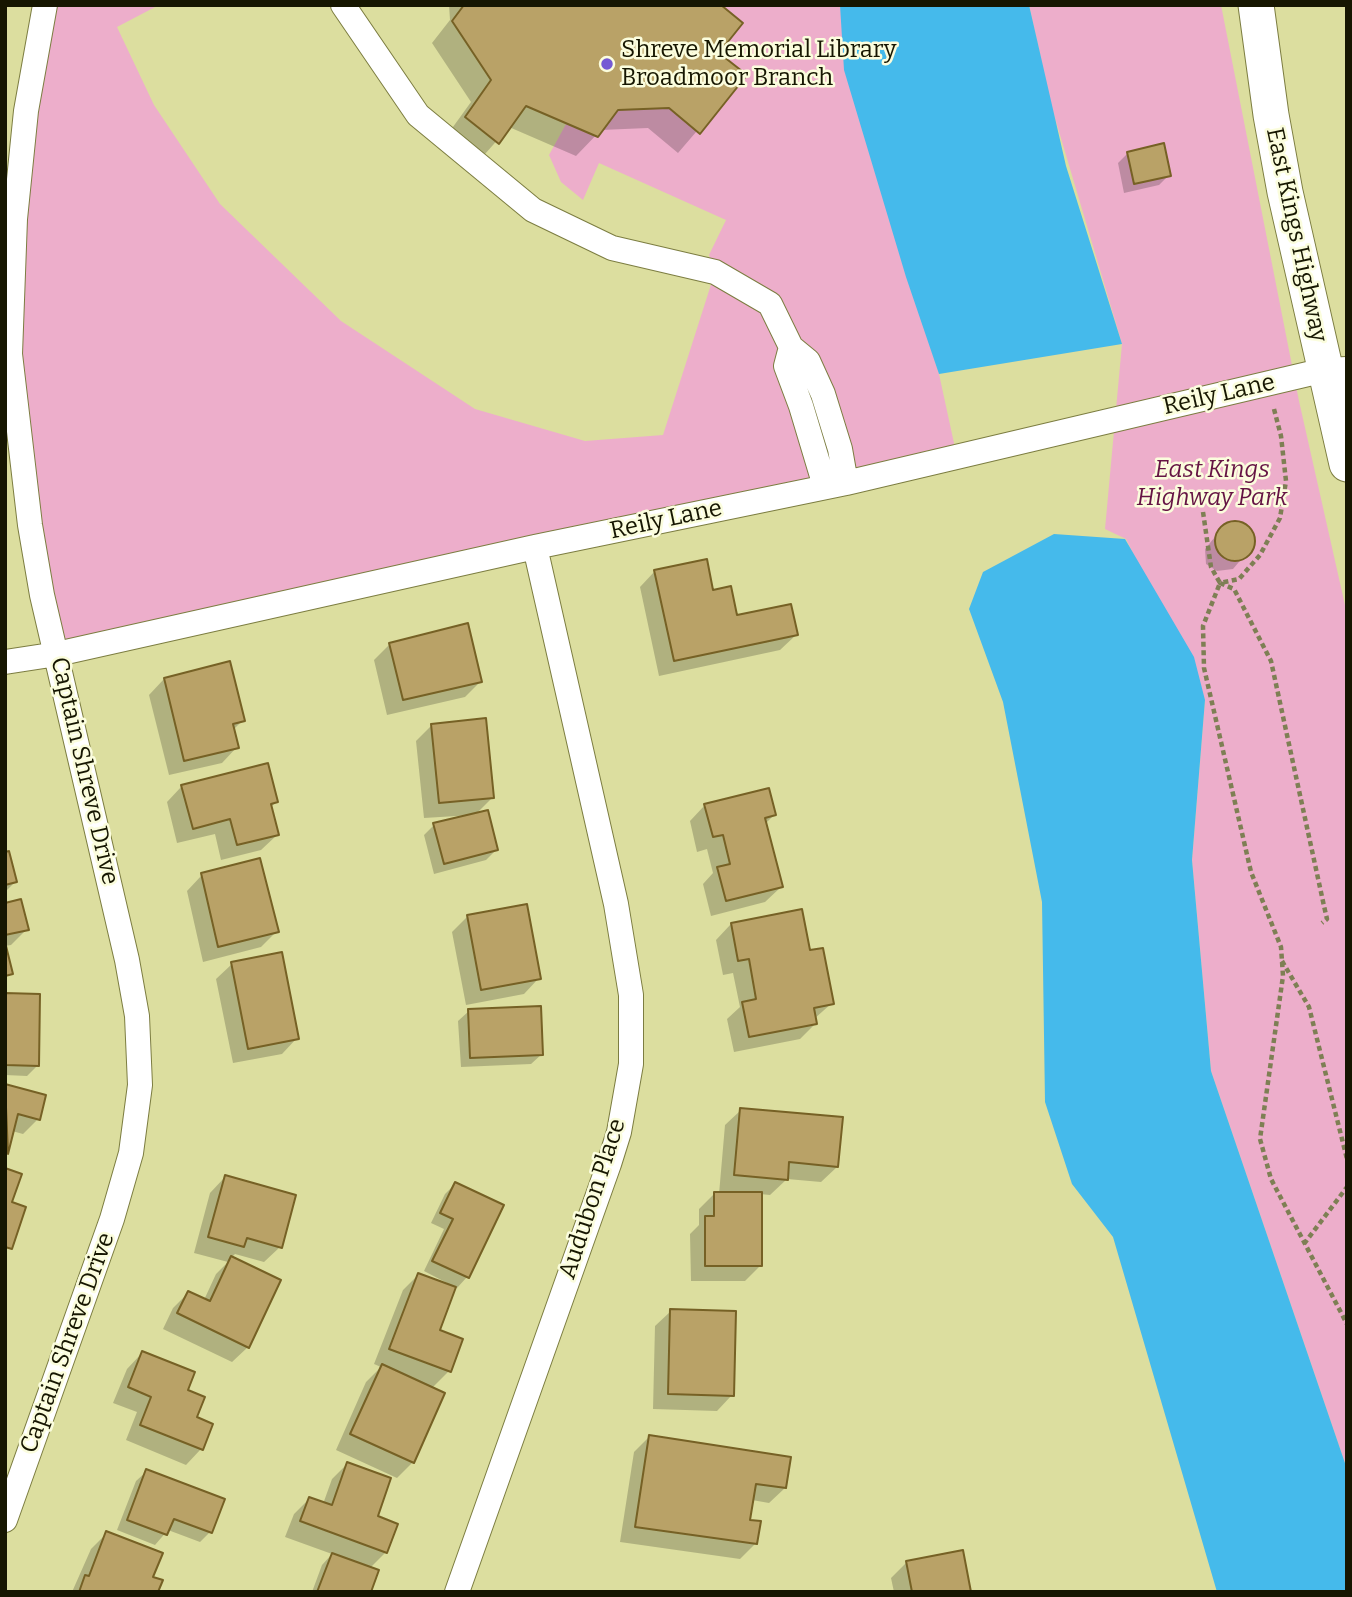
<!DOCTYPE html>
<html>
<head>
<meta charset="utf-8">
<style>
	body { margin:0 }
	#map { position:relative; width:1352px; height:1597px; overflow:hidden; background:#dcde9f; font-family:Bitter,serif }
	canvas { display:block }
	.frame { position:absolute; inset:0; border:7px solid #161601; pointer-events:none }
</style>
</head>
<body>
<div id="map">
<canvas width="1352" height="1597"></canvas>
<div class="frame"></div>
</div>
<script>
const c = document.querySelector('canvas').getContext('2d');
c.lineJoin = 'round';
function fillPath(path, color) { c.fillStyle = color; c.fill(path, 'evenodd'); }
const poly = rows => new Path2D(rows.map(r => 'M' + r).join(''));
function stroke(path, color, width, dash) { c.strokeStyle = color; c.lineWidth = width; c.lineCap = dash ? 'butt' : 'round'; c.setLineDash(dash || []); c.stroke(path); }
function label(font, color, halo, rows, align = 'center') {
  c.font = font + ' Bitter,serif'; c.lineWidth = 5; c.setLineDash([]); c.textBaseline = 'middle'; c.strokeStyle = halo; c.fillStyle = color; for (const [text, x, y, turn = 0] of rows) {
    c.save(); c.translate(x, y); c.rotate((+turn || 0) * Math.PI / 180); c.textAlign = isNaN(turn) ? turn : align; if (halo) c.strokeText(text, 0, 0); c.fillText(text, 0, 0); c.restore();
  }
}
fillPath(poly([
	[49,5,159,5,117,27,154,105,220,204,341,321,475,409,585,441,663,435,715,272,709,255,726,220,599,163,583,200,561,182,549,155,566,124,598,137,618,110,669,108,700,134,747,75,719,53,743,23,721,5,841,5,845,70,939,374,957,457,846,483,840,449,791,347,825,486,57,654,10,354],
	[1029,5,1221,5,1299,401,1347,614,1347,1469,1211,1071,1192,860,1205,700,1126,539,1105,529,1122,344,1052,108]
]), '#edaecb');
fillPath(poly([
	[840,5,1029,5,1066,166,1122,344,939,374,906,277,844,70],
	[1054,534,1125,539,1194,657,1205,700,1192,860,1211,1071,1347,1469,1347,1592,1217,1592,1113,1237,1072,1184,1045,1102,1042,902,1003,702,969,609,983,572]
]), '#45baeb');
fillPath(poly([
	[449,5,718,5,717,53,745,75,678,153,648,128,601,130,576,156,509,127,477,163,445,138,471,102,432,43,450,20],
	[1128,153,1169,175,1159,185,1124,193,1118,163],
	[1239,523,1252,531,1255,543,1233,569,1217,571,1206,564,1205,549,1224,526],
	[655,571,712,592,736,617,796,635,780,650,659,676,640,587],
	[390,644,481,681,465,697,387,715,374,660],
	[164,679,243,720,233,730,237,747,222,763,169,775,149,695],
	[432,725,493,797,475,815,496,850,486,860,434,874,424,835,434,825,473,815,424,818,416,741],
	[182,786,276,802,270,808,277,835,261,850,221,860,215,834,177,843,167,802],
	[705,805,774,815,765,824,781,887,765,902,711,916,703,884,713,873,707,849,697,852,690,821],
	[5,854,15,882,5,892],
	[202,875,277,931,261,947,203,962,187,891],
	[5,905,27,929,11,945,5,946],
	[468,916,539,978,524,994,466,1005,452,932],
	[731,924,809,952,832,1003,814,1019,815,1024,800,1039,734,1052,727,1019,740,1007,733,973,723,975,716,940],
	[232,964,297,1038,282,1054,233,1063,216,979],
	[5,995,37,1066,27,1076,5,1075],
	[469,1011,542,1054,531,1064,461,1067,458,1021],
	[5,1086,38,1119,23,1134,12,1131,5,1154],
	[741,1110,837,1167,821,1182,787,1179,770,1195,760,1194,761,1265,745,1281,691,1281,690,1234,699,1225,699,1209,714,1194,719,1194,725,1125],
	[225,1177,280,1247,264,1262,235,1254,231,1258,248,1347,232,1362,163,1329,173,1308,188,1293,204,1300,216,1274,228,1262,194,1253,210,1193],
	[455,1184,502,1206,467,1277,457,1288,454,1286,437,1331,461,1340,449,1371,432,1388,413,1462,397,1478,336,1450,366,1382,381,1367,374,1364,403,1290,418,1275,446,1285,447,1283,424,1271,444,1229,431,1223,445,1194],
	[671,1311,732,1395,717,1411,653,1409,655,1326],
	[142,1353,185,1391,201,1449,186,1465,126,1440,137,1412,113,1403,127,1369],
	[650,1436,785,1488,769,1503,752,1500,748,1521,756,1543,740,1559,620,1542,634,1452],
	[347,1464,376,1517,386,1552,369,1569,369,1592,312,1592,322,1565,332,1554,285,1537,294,1514,309,1499,323,1504,332,1479],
	[147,1471,210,1532,200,1542,168,1530,155,1545,117,1530,136,1481],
	[107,1533,151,1578,156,1592,72,1592,91,1549],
	[906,1563,970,1592,894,1592,891,1578]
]), '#0003');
const building = poly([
	[464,5,721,5,743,23,719,53,747,75,700,134,669,108,618,110,598,137,526,106,499,144,465,117,491,80,452,21,464,5],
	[1164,143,1171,176,1134,184,1127,152,1164,143],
	'1215 541a20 20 0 1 1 40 0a20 20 0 1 1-40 0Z',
	[707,559,713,590,731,586,737,615,791,604,798,635,674,661,654,570,707,559],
	[468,623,482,682,403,700,389,643,468,623],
	[230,661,245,721,233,724,239,748,184,761,164,678,230,661],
	[486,718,494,798,439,803,431,724,486,718],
	[268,763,278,802,271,804,279,835,237,845,230,819,193,829,181,785,268,763],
	[769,788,776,815,765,818,783,887,726,901,717,867,730,864,723,835,713,837,704,804,769,788],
	[488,810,498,850,444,864,433,823,488,810],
	[9,851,17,882,5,885,5,852,9,851],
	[260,858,279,932,218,947,201,873,260,858],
	[21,899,29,930,5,935,5,903,21,899],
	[527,904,541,979,481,990,467,915,527,904],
	[802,909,810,950,823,948,834,1004,814,1008,817,1024,749,1037,742,1002,756,999,749,959,738,961,731,923,802,909],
	[5,942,13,974,5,976,5,942],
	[282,952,299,1039,248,1049,231,962,282,952],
	[5,993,40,994,39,1066,5,1065,5,993],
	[541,1006,543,1055,470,1058,468,1009,541,1006],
	[5,1084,46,1095,40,1120,18,1114,8,1154,5,1084],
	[740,1108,843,1117,838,1167,789,1162,788,1180,734,1175,740,1108],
	[5,1168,22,1174,12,1202,26,1207,12,1249,5,1247,5,1168],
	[225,1175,296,1195,282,1248,247,1238,244,1247,208,1237,225,1175],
	[455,1182,504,1205,469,1278,432,1261,453,1219,440,1213,455,1182],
	[714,1192,762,1192,762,1266,705,1266,705,1216,714,1216,714,1192],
	[231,1256,281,1280,249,1348,177,1313,188,1291,210,1301,231,1256],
	[418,1273,456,1287,440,1330,463,1339,451,1372,389,1349,418,1273],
	[670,1309,736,1311,734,1396,668,1394,670,1309],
	[142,1351,195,1372,188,1390,205,1397,197,1417,213,1424,203,1450,140,1425,151,1397,128,1387,142,1351],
	[382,1364,445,1393,414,1463,350,1434,382,1364],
	[649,1435,791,1457,786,1488,756,1484,750,1520,761,1521,757,1544,635,1527,649,1435],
	[347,1462,391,1478,378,1516,398,1524,387,1553,300,1521,309,1497,332,1505,347,1462],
	[146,1469,225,1499,212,1533,174,1519,167,1535,127,1520,146,1469],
	[106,1531,163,1553,153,1577,163,1580,158,1592,79,1592,85,1575,89,1576,106,1531],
	[963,1550,971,1592,912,1592,906,1561,963,1550],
	[332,1553,379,1570,371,1592,317,1592,332,1553]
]);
fillPath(building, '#b9a267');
stroke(building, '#766125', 2);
const street = poly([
	[343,5,418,115,533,210,612,248,715,272,770,304,791,347,808,361,823,394,840,449,846,483],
	[791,347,786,366,801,406,825,486],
	[5,662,57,654,535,547,846,483,1325,370,1347,369],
	[5,1520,112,1219,131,1153,140,1085,137,1016,127,960,42,595,30,525,10,354,15,219,26,111,45,5],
	[457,1592,609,1164,619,1132,631,1064,631,995,616,904,535,547]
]);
const secondary = poly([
	[1256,5,1271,115,1285,192,1347,464]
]);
stroke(street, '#7c7d41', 26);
stroke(secondary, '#7c7d41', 37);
stroke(poly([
	[1274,409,1281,436,1286,481,1280,518,1260,555,1239,579,1220,583,1234,589,1271,661,1324,906,1327,919,1322,923],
	[1203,512,1211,567,1220,583,1203,626,1204,668,1251,872,1281,947,1283,976,1260,1139,1271,1179,1347,1324],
	[1282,961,1309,1007,1347,1159],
	[1304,1244,1347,1187]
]), '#7e7f54', 4.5, [5, 3.5]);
stroke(street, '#fff', 24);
stroke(secondary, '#fff', 35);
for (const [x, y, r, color] of [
	[607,64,7,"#755ad4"]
]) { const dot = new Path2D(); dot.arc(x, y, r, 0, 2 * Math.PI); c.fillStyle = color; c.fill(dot); stroke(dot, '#fbfddd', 2.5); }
label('24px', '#161601', '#fbfddd', [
	["Shreve Memorial Library",621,50],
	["Broadmoor Branch",621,78]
], 'left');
label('24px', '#161601', '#fbfddd', [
	["East Kings Highway",1296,235,78],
	["Reily Lane",1219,395,-13],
	["Reily Lane",666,520,-12],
	["Captain Shreve Drive",84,771,77],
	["Audubon Place",593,1199,-72],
	["Captain Shreve Drive",68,1343,-70]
]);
label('italic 24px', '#651444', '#fbfddd', [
	["East Kings",1212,470],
	["Highway Park",1212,498]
]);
</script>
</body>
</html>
